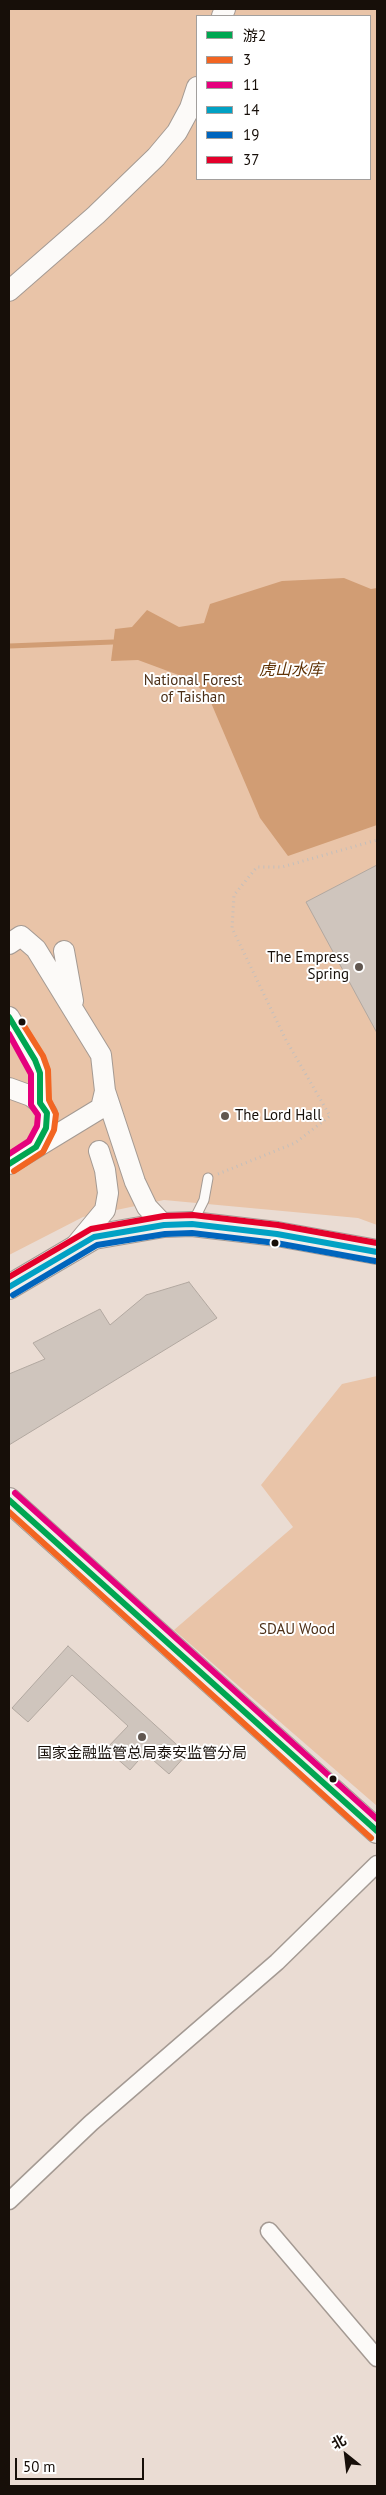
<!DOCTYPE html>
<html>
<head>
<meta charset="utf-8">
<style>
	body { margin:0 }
	#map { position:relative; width:386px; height:2495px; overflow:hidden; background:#eadcd3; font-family:"PT Sans","Noto Sans SC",sans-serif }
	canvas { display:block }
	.frame { position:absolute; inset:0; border:10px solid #170f09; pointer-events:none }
	.legend { position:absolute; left:196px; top:15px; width:175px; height:165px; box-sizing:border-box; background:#fff; border:1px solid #a29f9d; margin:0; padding:6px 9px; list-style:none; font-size:15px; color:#170f09 }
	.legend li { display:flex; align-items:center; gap:10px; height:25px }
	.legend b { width:25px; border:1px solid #a29f9d }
	.north { position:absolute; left:321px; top:2430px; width:50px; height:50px; -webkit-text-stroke:4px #fff; paint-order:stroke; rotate:331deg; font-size:14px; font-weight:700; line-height:20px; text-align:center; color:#170f09 }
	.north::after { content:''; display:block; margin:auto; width:18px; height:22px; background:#170f09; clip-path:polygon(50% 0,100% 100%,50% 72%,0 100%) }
	.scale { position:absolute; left:15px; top:2458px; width:129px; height:22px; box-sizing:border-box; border:2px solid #170f09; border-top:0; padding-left:6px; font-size:15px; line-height:18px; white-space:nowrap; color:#170f09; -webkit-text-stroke:4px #fff; paint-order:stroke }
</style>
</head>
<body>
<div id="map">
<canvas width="386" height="2495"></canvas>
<div class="frame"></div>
<ul class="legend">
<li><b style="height:6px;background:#00a651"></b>游2</li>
<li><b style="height:6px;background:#f26522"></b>3</li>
<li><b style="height:6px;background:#e5007d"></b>11</li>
<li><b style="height:6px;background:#01a1c4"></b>14</li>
<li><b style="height:6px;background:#0065bd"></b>19</li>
<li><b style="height:6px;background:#e4002b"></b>37</li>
</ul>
<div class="north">北</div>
<div class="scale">50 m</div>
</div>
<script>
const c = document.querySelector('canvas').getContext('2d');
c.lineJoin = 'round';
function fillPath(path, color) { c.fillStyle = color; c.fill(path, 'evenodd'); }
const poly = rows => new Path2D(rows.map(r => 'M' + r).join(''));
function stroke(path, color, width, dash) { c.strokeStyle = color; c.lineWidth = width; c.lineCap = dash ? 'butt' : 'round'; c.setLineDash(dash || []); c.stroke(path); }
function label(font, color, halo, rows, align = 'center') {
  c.font = font + ' "PT Sans","Noto Sans SC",sans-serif'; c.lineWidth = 4; c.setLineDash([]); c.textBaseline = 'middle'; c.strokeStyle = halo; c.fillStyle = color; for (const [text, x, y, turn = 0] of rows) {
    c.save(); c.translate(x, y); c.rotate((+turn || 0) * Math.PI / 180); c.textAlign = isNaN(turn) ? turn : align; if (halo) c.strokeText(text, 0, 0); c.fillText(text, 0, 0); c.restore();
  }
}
fillPath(poly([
	[9,9,377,9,377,1225,358,1218,164,1200,83,1217,9,1255],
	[197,16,370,16,370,179,197,179],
	[377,1376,377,1806,174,1630,293,1527,261,1485,342,1384]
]), '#e9c4a8');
fillPath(poly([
	[344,578,371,589,377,588,377,825,288,856,260,818,209,698,192,680,138,660,111,661,115,629,132,627,147,610,179,627,204,623,210,604,282,581]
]), '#d19d74');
stroke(poly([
	[9,646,113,642]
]), '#d19d74', 5);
const building = poly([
	[377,865,377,1033,306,902,377,865],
	[189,1282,217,1318,9,1445,9,1374,45,1359,33,1343,100,1309,110,1325,146,1295,189,1282],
	[68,1646,187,1754,169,1774,145,1753,130,1770,106,1749,128,1726,72,1675,28,1722,12,1708,68,1646]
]);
fillPath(building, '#cfc5bd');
stroke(building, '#b2a8a0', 1);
const service = poly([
	[193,1222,204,1200,208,1178]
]);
const minor = poly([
	[9,2201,91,2123,277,1962,377,1864],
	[269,2231,377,2358]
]);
const tertiary = poly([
	[222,16,225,9],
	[9,291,96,215,156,157,177,132,190,108,197,87],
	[9,944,21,936,36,949,101,1055,105,1091,135,1182,147,1207,164,1225],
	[64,951,73,1001],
	[9,1017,35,1060,40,1073,40,1103],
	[9,1088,31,1096,40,1103,47,1113,46,1128,36,1147],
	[9,1164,101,1108,105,1091],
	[76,1245,105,1210,108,1193,105,1170,99,1151]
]);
const secondary = poly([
	[9,1287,94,1237,164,1225,192,1224,277,1234,377,1252],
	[9,1500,377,1831]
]);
stroke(service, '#a49a93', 11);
stroke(minor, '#a49a93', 19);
stroke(tertiary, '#a49a93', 22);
stroke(secondary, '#a49a93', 26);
stroke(poly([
	[218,1174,295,1143,330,1116,286,1040,232,928,234,895,257,867,282,867,377,840]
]), '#c4bfbb', 3, [1, 4]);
stroke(service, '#fcfaf8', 9);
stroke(minor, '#fcfaf8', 16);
stroke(tertiary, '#fcfaf8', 20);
stroke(secondary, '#f2eeea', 24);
stroke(poly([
	[9,1017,35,1060,40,1073,40,1103,47,1113,46,1128,36,1147,9,1164],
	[9,1500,377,1831]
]), '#00a651', 6);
stroke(poly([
	[14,1171,43,1152,54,1130,56,1114,49,1100,48,1070,43,1056,21,1021],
	[9,1512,371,1838]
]), '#f26522', 6);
stroke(poly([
	[9,1034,31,1074,31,1105,38,1115,37,1126,29,1141,9,1154],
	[15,1493,377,1819]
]), '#e5007d', 6);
stroke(poly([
	[9,1287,94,1237,164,1225,192,1224,277,1234,377,1252]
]), '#01a1c4', 6);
stroke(poly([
	[13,1295,97,1245,165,1234,192,1233,276,1243,375,1261]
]), '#0065bd', 6);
stroke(poly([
	[9,1277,91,1229,164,1216,193,1215,278,1225,377,1243]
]), '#e4002b', 6);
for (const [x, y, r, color] of [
	[359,967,5,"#615750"],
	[22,1022,4.5,"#170f09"],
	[225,1116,5,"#615750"],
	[275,1243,4.5,"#170f09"],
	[142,1737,5,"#615750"],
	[333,1779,4.5,"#170f09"]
]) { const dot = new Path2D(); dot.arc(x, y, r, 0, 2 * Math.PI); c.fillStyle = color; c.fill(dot); stroke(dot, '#fff', 2); }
label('15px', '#4c2f17', '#fff', [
	["National Forest",193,681],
	["of Taishan",193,698],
	["SDAU Wood",297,1630]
]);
label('15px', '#170f09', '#fff', [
	["The Empress",349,958],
	["Spring",349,975],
	["The Lord Hall",235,1116,"left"],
	["国家金融监管总局泰安监管分局",142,1754,"center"]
], 'right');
label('italic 16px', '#5f3205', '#fff', [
	["虎山水库",291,670]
]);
</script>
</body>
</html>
